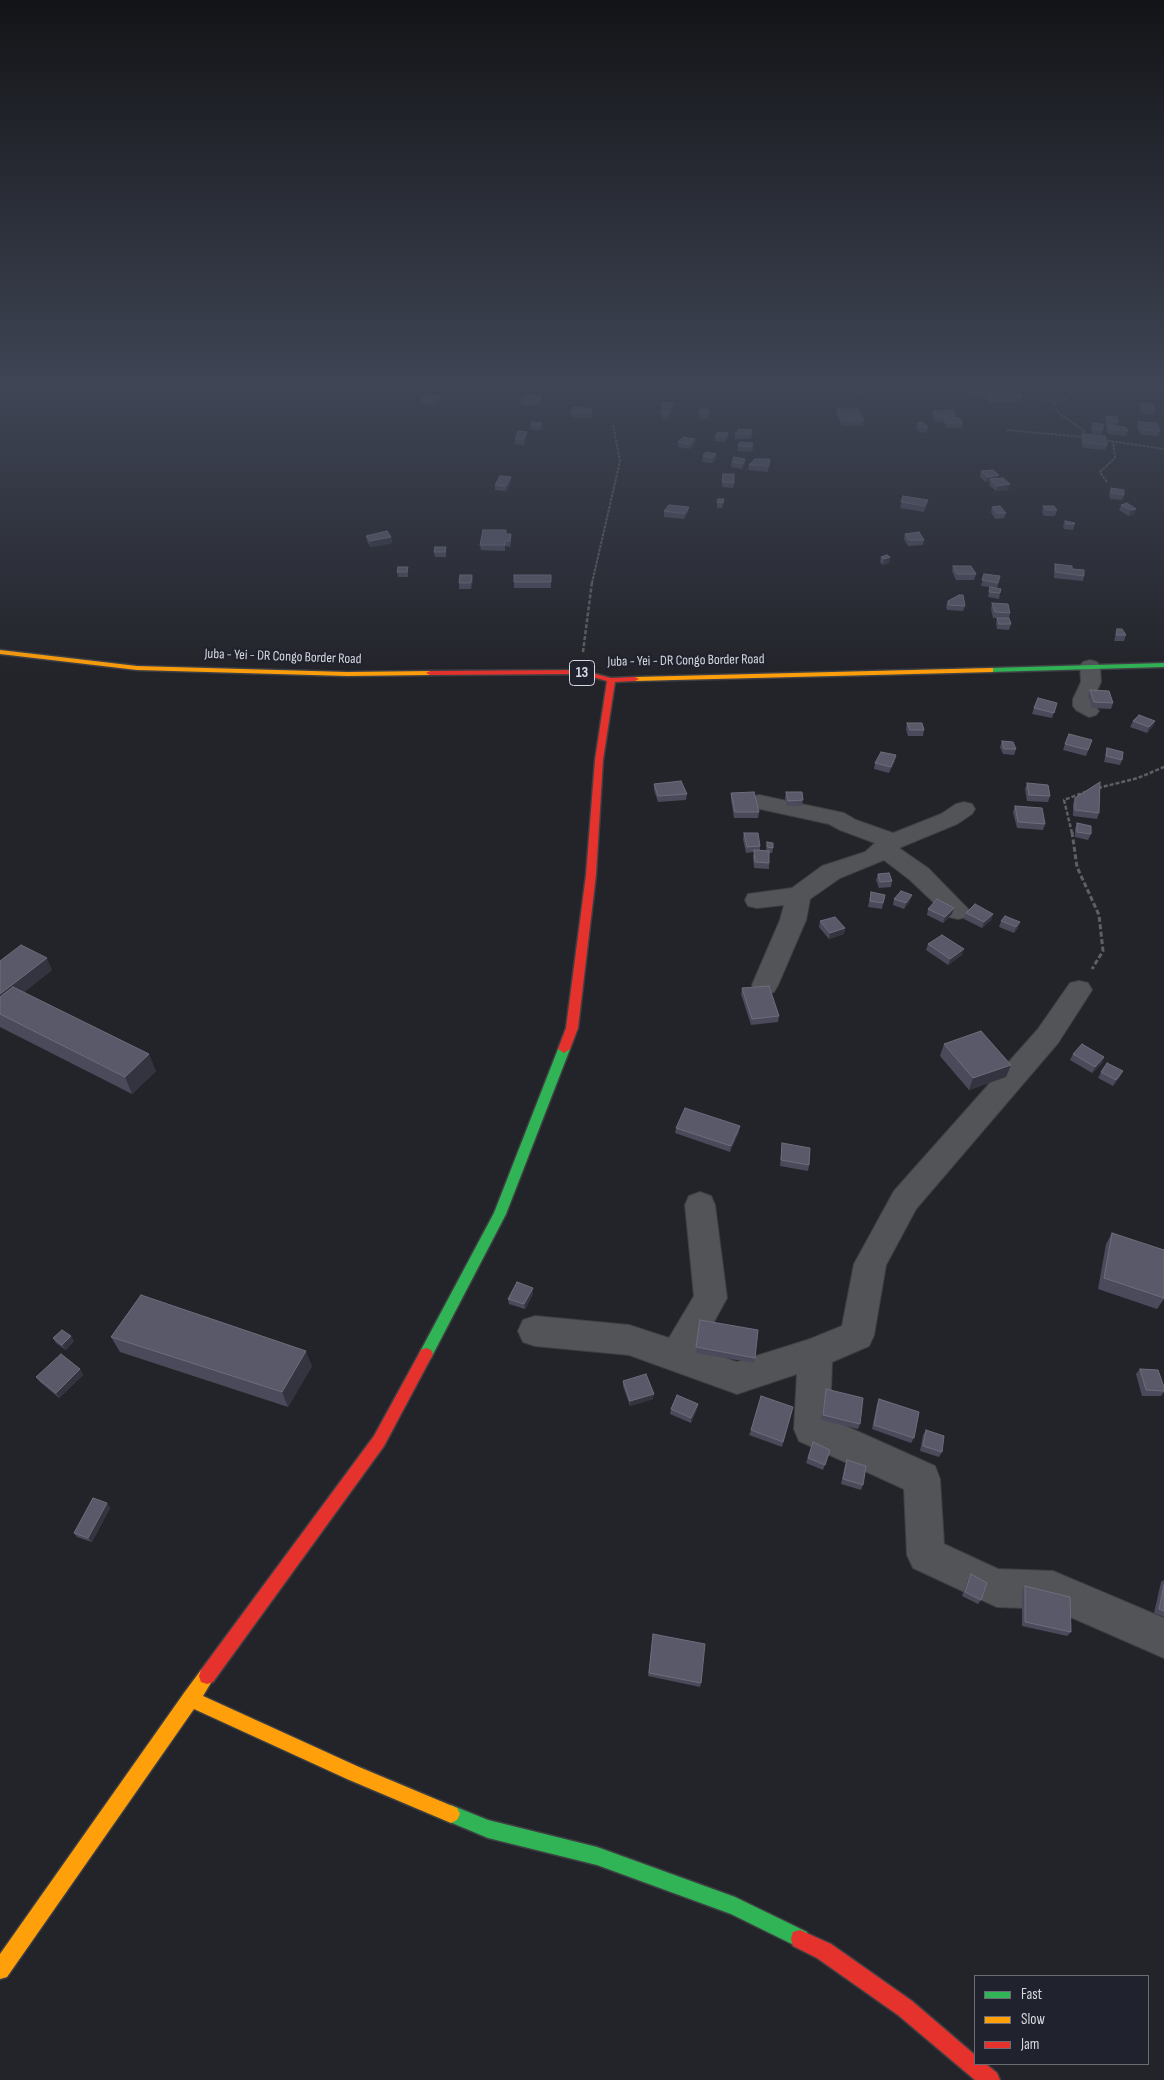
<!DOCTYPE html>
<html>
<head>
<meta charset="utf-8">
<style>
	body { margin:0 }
	#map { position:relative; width:1164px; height:2080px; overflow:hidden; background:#23242a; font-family:"Sofia Sans Condensed",sans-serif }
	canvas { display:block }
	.legend { position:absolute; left:974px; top:1975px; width:175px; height:90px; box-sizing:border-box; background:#20222d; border:1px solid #6a6b75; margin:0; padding:6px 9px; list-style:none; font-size:15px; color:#d8d9e1 }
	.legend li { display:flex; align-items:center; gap:10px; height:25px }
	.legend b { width:25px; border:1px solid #6a6b75 }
</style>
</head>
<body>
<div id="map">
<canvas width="1164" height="2080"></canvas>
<ul class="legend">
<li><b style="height:6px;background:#30b455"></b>Fast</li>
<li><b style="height:6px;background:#ff9f0a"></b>Slow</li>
<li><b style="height:6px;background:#e5322d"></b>Jam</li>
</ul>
</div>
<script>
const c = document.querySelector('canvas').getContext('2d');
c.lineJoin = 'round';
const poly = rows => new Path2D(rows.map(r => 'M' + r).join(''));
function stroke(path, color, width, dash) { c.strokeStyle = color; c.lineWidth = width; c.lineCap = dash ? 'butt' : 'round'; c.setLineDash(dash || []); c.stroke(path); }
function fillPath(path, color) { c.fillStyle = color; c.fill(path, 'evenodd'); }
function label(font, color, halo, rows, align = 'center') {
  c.font = font + ' "Sofia Sans Condensed",sans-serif'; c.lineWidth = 4.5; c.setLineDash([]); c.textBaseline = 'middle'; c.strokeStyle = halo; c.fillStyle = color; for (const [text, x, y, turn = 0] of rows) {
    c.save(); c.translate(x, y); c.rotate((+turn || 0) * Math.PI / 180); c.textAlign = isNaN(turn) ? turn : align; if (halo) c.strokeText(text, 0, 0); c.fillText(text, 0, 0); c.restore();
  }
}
const street = poly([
	[1090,660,1097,662,1100,666,1101,682,1093,699,1093,704,1099,711,1096,715,1089,717,1076,710,1073,706,1073,699,1081,682,1080,666,1083,662,1090,660],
	[759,795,844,813,856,820,893,833,941,814,956,804,964,802,972,804,975,809,972,814,957,824,899,848,928,868,970,911,967,917,958,919,949,917,910,880,884,860,840,878,810,899,806,920,778,985,774,992,765,994,756,992,752,985,780,920,784,905,757,908,748,906,745,900,748,894,792,888,822,866,865,852,875,843,840,830,829,824,751,807,748,802,751,797,759,795],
	[1079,981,1088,983,1092,990,1058,1043,916,1209,886,1265,874,1335,869,1346,832,1362,830,1419,935,1466,940,1479,944,1544,998,1569,1053,1571,1164,1618,1164,1658,1052,1609,997,1607,913,1568,907,1555,904,1489,799,1441,794,1429,797,1374,737,1394,629,1355,535,1346,523,1342,518,1331,523,1320,535,1316,629,1325,669,1338,694,1296,685,1205,689,1196,700,1192,711,1196,715,1205,727,1298,699,1349,737,1362,810,1339,842,1326,854,1264,894,1191,1038,1029,1070,983,1079,981]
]);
const fast = poly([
	[1164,663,1164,667,990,672,986,670,990,668,1164,663],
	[564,1045,570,1049,506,1214,431,1358,426,1360,421,1358,419,1354,421,1350,494,1213,558,1049,564,1045],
	[451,1805,488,1820,597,1847,735,1897,807,1932,809,1939,807,1946,800,1948,731,1914,597,1865,488,1838,445,1820,442,1814,445,1808,451,1805]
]);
const slow = poly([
	[0,650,137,666,347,672,430,671,434,673,430,675,347,676,137,670,0,654,0,650],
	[990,668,993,668,993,672,635,681,631,679,635,677,990,668],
	[207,1668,213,1670,215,1676,203,1696,359,1767,457,1808,460,1814,457,1820,451,1823,347,1779,194,1709,7,1977,0,1979,0,1954,184,1693,201,1670,207,1668]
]);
const jam = poly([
	[581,670,611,678,635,677,639,679,635,681,615,682,603,760,596,875,578,1028,570,1049,564,1053,558,1049,566,1028,586,875,595,760,607,681,581,674,430,675,426,673,430,671,581,670],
	[426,1348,431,1350,433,1354,384,1446,213,1682,207,1684,201,1682,199,1676,201,1670,374,1436,421,1350,426,1348],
	[800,1930,831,1944,912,2001,975,2055,975,2064,986,2064,997,2073,1000,2080,975,2080,898,2015,817,1958,793,1946,791,1939,793,1932,800,1930]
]);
stroke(street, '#3e3f43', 2);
stroke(fast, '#3e3f43', 3);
stroke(slow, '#3e3f43', 3);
stroke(jam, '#3e3f43', 3);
stroke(poly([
	[1074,387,1068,397,1053,404,1060,414,1083,430,1086,437],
	[1030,396,1055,402],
	[1007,430,1084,437],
	[1103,440,1164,449],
	[1107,482,1100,472,1115,458,1113,441],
	[592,583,620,461,613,425]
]), '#5e5f63', 2, [3, 1]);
stroke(poly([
	[583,652,592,582],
	[1098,788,1138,778,1164,767],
	[1072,833,1064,800,1085,792]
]), '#5e5f63', 2.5, [4, 2]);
stroke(poly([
	[1072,832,1077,867,1099,915,1103,951,1092,969]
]), '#5e5f63', 3, [5, 2.5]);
fillPath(street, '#535458');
fillPath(fast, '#30b455');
fillPath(slow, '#ff9f0a');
fillPath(jam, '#e5322d');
fillPath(poly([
	[605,387,618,387,618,389,614,392,605,390],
	[862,387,862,390,859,394,852,393,853,388],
	[968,387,1022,397,1020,402,988,402,985,396,968,396,967,391],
	[998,387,1012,387,1011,390,998,389],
	[1128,387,1148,387,1147,391,1128,388],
	[1153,387,1164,387,1164,393,1154,392],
	[441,396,441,401,434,406,421,403,421,399],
	[521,400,542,401,540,406,521,405],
	[673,403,671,412,670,412,668,419,661,419,662,412,661,412,662,407],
	[1141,404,1155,409,1153,414,1142,413,1140,409],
	[592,409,592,414,590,418,571,417,571,412],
	[709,409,708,419,699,419,699,414],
	[837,409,864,420,863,425,842,426,836,414],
	[933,411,955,416,955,418,963,423,962,428,946,428,943,421,935,422,932,416],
	[1106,416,1118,422,1117,426,1128,431,1126,436,1108,434,1106,430,1107,426,1106,426,1105,421],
	[1138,422,1160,431,1158,436,1140,435,1137,427],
	[542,423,541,430,531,430,531,425],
	[917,423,928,427,927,432,921,433,916,428],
	[1093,423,1103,429,1102,434,1092,434,1091,428],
	[752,430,751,439,735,439,735,434],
	[527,432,527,437,524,445,515,444,515,439],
	[728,433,728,438,725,442,715,441,715,436],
	[1082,434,1107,445,1105,450,1083,448,1081,439],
	[678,442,695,444,690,449,678,447],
	[753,443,753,449,751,452,737,451,738,446],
	[716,454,716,459,713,463,702,462,703,456],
	[770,459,768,472,748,470,749,465],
	[732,462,745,464,742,469,731,467],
	[981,471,1010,484,1008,490,996,491,989,485,990,482,986,482,980,477],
	[723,474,734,483,733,488,722,487],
	[511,483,506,491,495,490,495,485],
	[1111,488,1124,495,1122,500,1110,499,1109,494],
	[903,496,927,505,924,512,900,508],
	[724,499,722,508,717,508,717,502],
	[1121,505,1136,509,1134,514,1129,516,1119,510],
	[1043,506,1057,510,1055,516,1044,516,1042,512],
	[689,507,688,512,684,519,664,517,664,511],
	[992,507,1006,513,1004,518,995,519,991,512],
	[1065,521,1075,523,1073,530,1064,529,1063,526],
	[507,534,511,540,510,547,505,546,505,551,481,550,480,545],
	[905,534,924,540,923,545,908,546,904,539],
	[366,536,391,537,392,543,371,547,367,541],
	[446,547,446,557,435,557,434,552],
	[881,557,890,557,889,563,883,565,880,562],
	[1055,564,1072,569,1084,576,1083,581,1054,578,1054,569],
	[953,566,976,574,974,580,956,580,952,571],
	[408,567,408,577,398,577,397,572],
	[984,574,1000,576,997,588,1000,593,999,599,988,597,990,587,981,586],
	[472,575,473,580,471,589,459,589,459,583],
	[551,575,551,588,514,588,514,582],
	[948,601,965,606,963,611,947,610,946,607],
	[992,603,1010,613,1009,618,1011,624,1009,630,997,629,996,623,997,618,993,618,991,609],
	[1117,629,1126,635,1124,641,1114,641],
	[1090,690,1113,703,1111,709,1092,708,1088,696],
	[1057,703,1052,718,1032,714,1034,708],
	[1133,721,1155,721,1153,726,1147,733,1130,727],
	[907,723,924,730,923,736,908,736,906,729],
	[1092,740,1086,756,1063,750,1065,744],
	[1002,741,1016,749,1014,755,1003,754,1000,747],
	[1107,748,1122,760,1120,765,1104,762],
	[896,755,895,761,889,773,874,769,875,763],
	[1027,783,1050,796,1048,802,1027,801,1025,789],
	[654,784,687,794,686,800,658,802,654,790],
	[786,792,803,800,802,806,787,806,785,798],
	[731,793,759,812,758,818,734,818,731,799],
	[1075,798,1099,813,1097,819,1073,816,1073,804],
	[1015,806,1045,824,1043,830,1017,828,1013,812],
	[1077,823,1091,834,1088,840,1075,837,1075,829],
	[744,833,760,846,760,850,766,851,767,842,773,848,772,853,769,853,769,869,754,868,753,856,754,852,746,853,743,839],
	[878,874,892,881,891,887,879,888,876,880],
	[871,892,885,895,882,909,868,907],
	[894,899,910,901,904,909,893,905],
	[928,909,952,914,943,923,927,915],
	[966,913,993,914,991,920,982,928,964,919],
	[820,921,845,928,844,934,829,939,819,927],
	[1001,921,1018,928,1014,933,999,927],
	[928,944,962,955,948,965,926,950],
	[0,961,52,970,24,992,156,1071,132,1094,0,1027],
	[742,988,779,1016,778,1022,751,1025,741,994],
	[944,1044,1011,1065,1006,1077,969,1090,940,1056],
	[1073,1054,1104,1057,1102,1063,1092,1073,1070,1060],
	[1101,1072,1120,1077,1113,1086,1098,1078],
	[676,1128,739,1132,730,1152,675,1133],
	[782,1143,809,1165,808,1171,780,1166],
	[1112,1233,1164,1250,1164,1299,1157,1309,1098,1289,1106,1244],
	[533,1288,533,1294,525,1309,509,1304,508,1299],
	[700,1320,755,1358,754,1363,696,1353],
	[111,1337,312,1366,288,1407,120,1352],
	[53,1338,74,1341,66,1350,56,1343],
	[80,1369,83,1375,59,1398,40,1382,36,1377],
	[1140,1369,1164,1387,1164,1392,1161,1396,1142,1396,1136,1374],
	[623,1381,653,1399,630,1406,623,1386],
	[826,1389,860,1424,858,1429,821,1420,825,1394],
	[879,1399,914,1438,911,1443,872,1429,877,1404],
	[698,1404,697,1409,691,1423,670,1414,671,1409],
	[793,1407,782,1447,749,1435,751,1430],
	[926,1430,942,1452,939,1457,920,1451,923,1435],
	[813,1442,830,1450,823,1470,806,1463],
	[847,1460,863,1485,861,1490,841,1484,845,1465],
	[107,1503,110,1508,92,1542,77,1537,74,1533],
	[971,1574,981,1600,978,1604,962,1596,968,1579],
	[1164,1580,1164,1617,1154,1613,1161,1582],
	[1025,1586,1071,1632,1067,1636,1022,1626,1022,1590],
	[653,1634,701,1683,700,1687,648,1676]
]), '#4a4a5b');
fillPath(poly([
	[614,387,618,387,618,389,614,392],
	[441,396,441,401,434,406,434,401],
	[527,432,527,437,524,445,524,439],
	[728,433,728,438,725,442,726,437],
	[695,439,695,444,690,449,691,444],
	[716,454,716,459,713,463,713,458],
	[745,459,745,464,742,469,743,464],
	[999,475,997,481,990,479,990,482,986,482,987,477],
	[511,477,511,483,506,491,506,486],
	[1010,484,1008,490,996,491,997,486],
	[928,500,927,505,924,512,925,506],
	[689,507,688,512,684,519,685,514],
	[1136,509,1134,514,1129,516,1130,510],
	[391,537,392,543,371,547,370,541],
	[890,557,889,563,883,565,884,559],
	[472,575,473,580,471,589,471,583],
	[1155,721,1153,726,1147,733,1149,727],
	[896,755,895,761,889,773,891,767],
	[912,895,910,901,904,909,906,903],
	[954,908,952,914,943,923,945,917],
	[993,914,991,920,982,928,984,922],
	[1020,922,1018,928,1014,933,1016,927],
	[845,928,844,934,829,939,830,933],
	[964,949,962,955,948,965,950,959],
	[47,958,52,970,0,1011,0,994],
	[149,1054,156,1071,132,1094,125,1077],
	[1104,1057,1102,1063,1092,1073,1095,1067],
	[1011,1065,1006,1077,969,1090,973,1078],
	[1123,1071,1120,1077,1113,1086,1116,1080],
	[740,1126,739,1132,730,1152,731,1146],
	[533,1288,533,1294,525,1309,524,1304],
	[71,1336,74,1341,66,1350,62,1345],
	[306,1351,312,1366,288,1407,282,1392],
	[80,1369,83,1375,59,1398,56,1393],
	[654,1394,653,1399,630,1406,630,1401],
	[698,1404,697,1409,691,1423,691,1418],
	[107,1503,110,1508,92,1542,88,1538]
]), '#343441');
const building = poly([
	[853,387,862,387,860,389,853,388,853,387],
	[968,387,984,387,986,390,1018,391,1022,397,989,397,986,392,970,391,968,387],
	[428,394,441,396,434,401,421,399,428,394],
	[523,395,542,396,540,401,521,400,523,395],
	[663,402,673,403,672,407,662,407,663,402],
	[1141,404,1152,404,1155,409,1144,408,1141,404],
	[573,407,592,409,590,413,571,412,573,407],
	[700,409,709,409,708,414,699,414,700,409],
	[837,409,858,409,864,420,842,420,837,409],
	[953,410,955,416,936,416,933,411,953,410],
	[663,411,670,411,668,414,661,414,663,411],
	[1106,416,1117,417,1118,422,1108,421,1106,416],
	[944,417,960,418,963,423,947,423,944,417],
	[532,422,542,423,541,425,531,425,532,422],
	[923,422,928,427,922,428,917,423,923,422],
	[1138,422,1157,423,1160,431,1142,430,1138,422],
	[1093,423,1103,424,1103,429,1093,429,1093,423],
	[1107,425,1126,427,1128,431,1110,429,1107,425],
	[739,429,752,430,752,434,735,434,739,429],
	[518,431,527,432,524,439,515,439,518,431],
	[718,432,728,433,726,437,715,436,718,432],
	[1082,434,1105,436,1107,445,1084,443,1082,434],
	[683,437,695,439,691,444,678,442,683,437],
	[740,442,753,443,751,447,738,446,740,442],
	[706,452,716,454,713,458,703,456,706,452],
	[734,457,745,459,743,464,732,462,734,457],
	[755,459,770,459,769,466,749,465,755,459],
	[993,470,999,475,987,477,981,471,993,470],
	[723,474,734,474,734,483,722,482,723,474],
	[500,476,511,477,506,486,495,485,500,476],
	[1003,478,1010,484,997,486,990,479,1003,478],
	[1111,488,1124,490,1124,495,1111,493,1111,488],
	[903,496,928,500,925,506,901,502,903,496],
	[718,499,724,499,723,503,717,502,718,499],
	[1127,503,1136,509,1130,510,1121,505,1127,503],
	[669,505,689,507,685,514,664,511,669,505],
	[1000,506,1006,513,997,513,992,507,1000,506],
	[1043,506,1054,506,1057,510,1046,510,1043,506],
	[1065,521,1075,523,1074,524,1066,524,1065,521],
	[483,530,506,530,506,534,511,534,510,541,505,541,505,545,480,545,483,530],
	[387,531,391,537,370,541,366,536,387,531],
	[919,532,924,540,909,540,905,534,919,532],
	[435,547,446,547,445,552,434,552,435,547],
	[887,555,890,557,884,559,881,557,887,555],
	[1055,564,1072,566,1072,569,1084,570,1084,576,1056,572,1055,564],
	[953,566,971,566,976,574,957,574,953,566],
	[398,567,408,567,407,572,397,572,398,567],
	[984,574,1000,576,998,583,982,580,984,574],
	[460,575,472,575,471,583,459,583,460,575],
	[514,575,551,575,551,582,514,582,514,575],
	[990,587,1001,589,1000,593,989,592,990,587],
	[959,595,963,595,965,606,948,605,948,601,959,595],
	[992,603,1008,604,1010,613,995,612,992,603],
	[997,618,1009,618,1011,624,999,624,997,618],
	[1117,629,1122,629,1126,635,1116,635,1117,629],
	[1090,690,1109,691,1113,703,1094,702,1090,690],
	[1038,698,1057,703,1054,713,1034,708,1038,698],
	[1139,715,1155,721,1149,727,1133,721,1139,715],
	[907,723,922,723,924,730,910,730,907,723],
	[1069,734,1092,740,1088,750,1065,744,1069,734],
	[1002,741,1013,742,1016,749,1004,749,1002,741],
	[1107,748,1123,752,1122,760,1106,756,1107,748],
	[881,752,896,755,891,767,875,763,881,752],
	[681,781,687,794,658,796,654,784,681,781],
	[1100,782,1099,813,1075,810,1075,798,1100,782],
	[1027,783,1048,785,1050,796,1029,795,1027,783],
	[754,792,759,812,735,812,731,793,754,792],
	[786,792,802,792,803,800,788,801,786,792],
	[1015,806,1042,808,1045,824,1018,822,1015,806],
	[1077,823,1091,826,1091,834,1077,832,1077,823],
	[744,833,758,833,760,846,747,847,744,833],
	[767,842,773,843,773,848,767,847,767,842],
	[754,850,769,851,769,863,755,862,754,850],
	[889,873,892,881,880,882,878,874,889,873],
	[901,891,912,895,906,903,894,899,901,891],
	[871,892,885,895,883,903,870,901,871,892],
	[937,899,954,908,945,917,928,909,937,899],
	[975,904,993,914,984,922,966,913,975,904],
	[1005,916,1020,922,1016,927,1001,921,1005,916],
	[835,917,845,928,830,933,820,921,835,917],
	[942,935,964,949,950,959,928,944,942,935],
	[21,945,47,958,0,994,0,961,21,945],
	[769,986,779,1016,752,1019,742,988,769,986],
	[13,987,149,1054,125,1077,0,1014,0,997,13,987],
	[981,1031,1011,1065,973,1078,944,1044,981,1031],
	[1082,1044,1104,1057,1095,1067,1073,1054,1082,1044],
	[1107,1063,1123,1071,1116,1080,1101,1072,1107,1063],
	[685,1108,740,1126,731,1146,676,1128,685,1108],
	[782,1143,810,1148,809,1165,781,1160,782,1143],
	[1112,1233,1164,1250,1164,1298,1104,1278,1112,1233],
	[517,1282,533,1288,524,1304,508,1299,517,1282],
	[141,1295,306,1351,282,1392,111,1337,141,1295],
	[700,1320,758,1330,755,1358,696,1347,700,1320],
	[62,1330,71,1336,62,1345,53,1338,62,1330],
	[61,1354,80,1369,56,1393,36,1377,61,1354],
	[1140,1369,1158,1370,1164,1387,1164,1391,1146,1390,1140,1369],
	[646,1374,654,1394,630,1401,623,1381,646,1374],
	[826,1389,863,1398,860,1424,823,1415,826,1389],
	[677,1395,698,1404,691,1418,671,1409,677,1395],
	[761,1396,793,1407,783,1442,751,1430,761,1396],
	[879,1399,919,1412,914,1438,874,1425,879,1399],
	[926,1430,944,1436,942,1452,923,1446,926,1430],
	[813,1442,830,1450,825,1465,808,1458,813,1442],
	[847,1460,866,1466,863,1485,843,1479,847,1460],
	[93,1498,107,1503,88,1538,74,1533,93,1498],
	[971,1574,987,1583,981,1600,965,1592,971,1574],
	[1164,1585,1164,1611,1159,1609,1164,1585],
	[1025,1586,1070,1597,1071,1632,1025,1622,1025,1586],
	[653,1634,705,1644,701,1683,649,1673,653,1634]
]);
fillPath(building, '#595969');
stroke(building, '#6d6d7c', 1);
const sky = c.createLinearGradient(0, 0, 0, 678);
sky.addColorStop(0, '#131417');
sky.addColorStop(0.57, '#3f4555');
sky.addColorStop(1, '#3f455500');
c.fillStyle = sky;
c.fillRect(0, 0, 1164, 678);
label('14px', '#d8d9e1', '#20222d', [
	["Juba - Yei - DR Congo Border Road",283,657,2],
	["Juba - Yei - DR Congo Border Road",686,661,-1]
]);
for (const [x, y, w] of [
	[582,673,25]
]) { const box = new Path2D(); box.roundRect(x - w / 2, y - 12.5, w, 25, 4); c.fillStyle = '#20222d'; c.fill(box); stroke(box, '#d8d9e1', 1); }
label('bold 15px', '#d8d9e1', null, [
	["13",582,673]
]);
</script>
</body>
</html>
